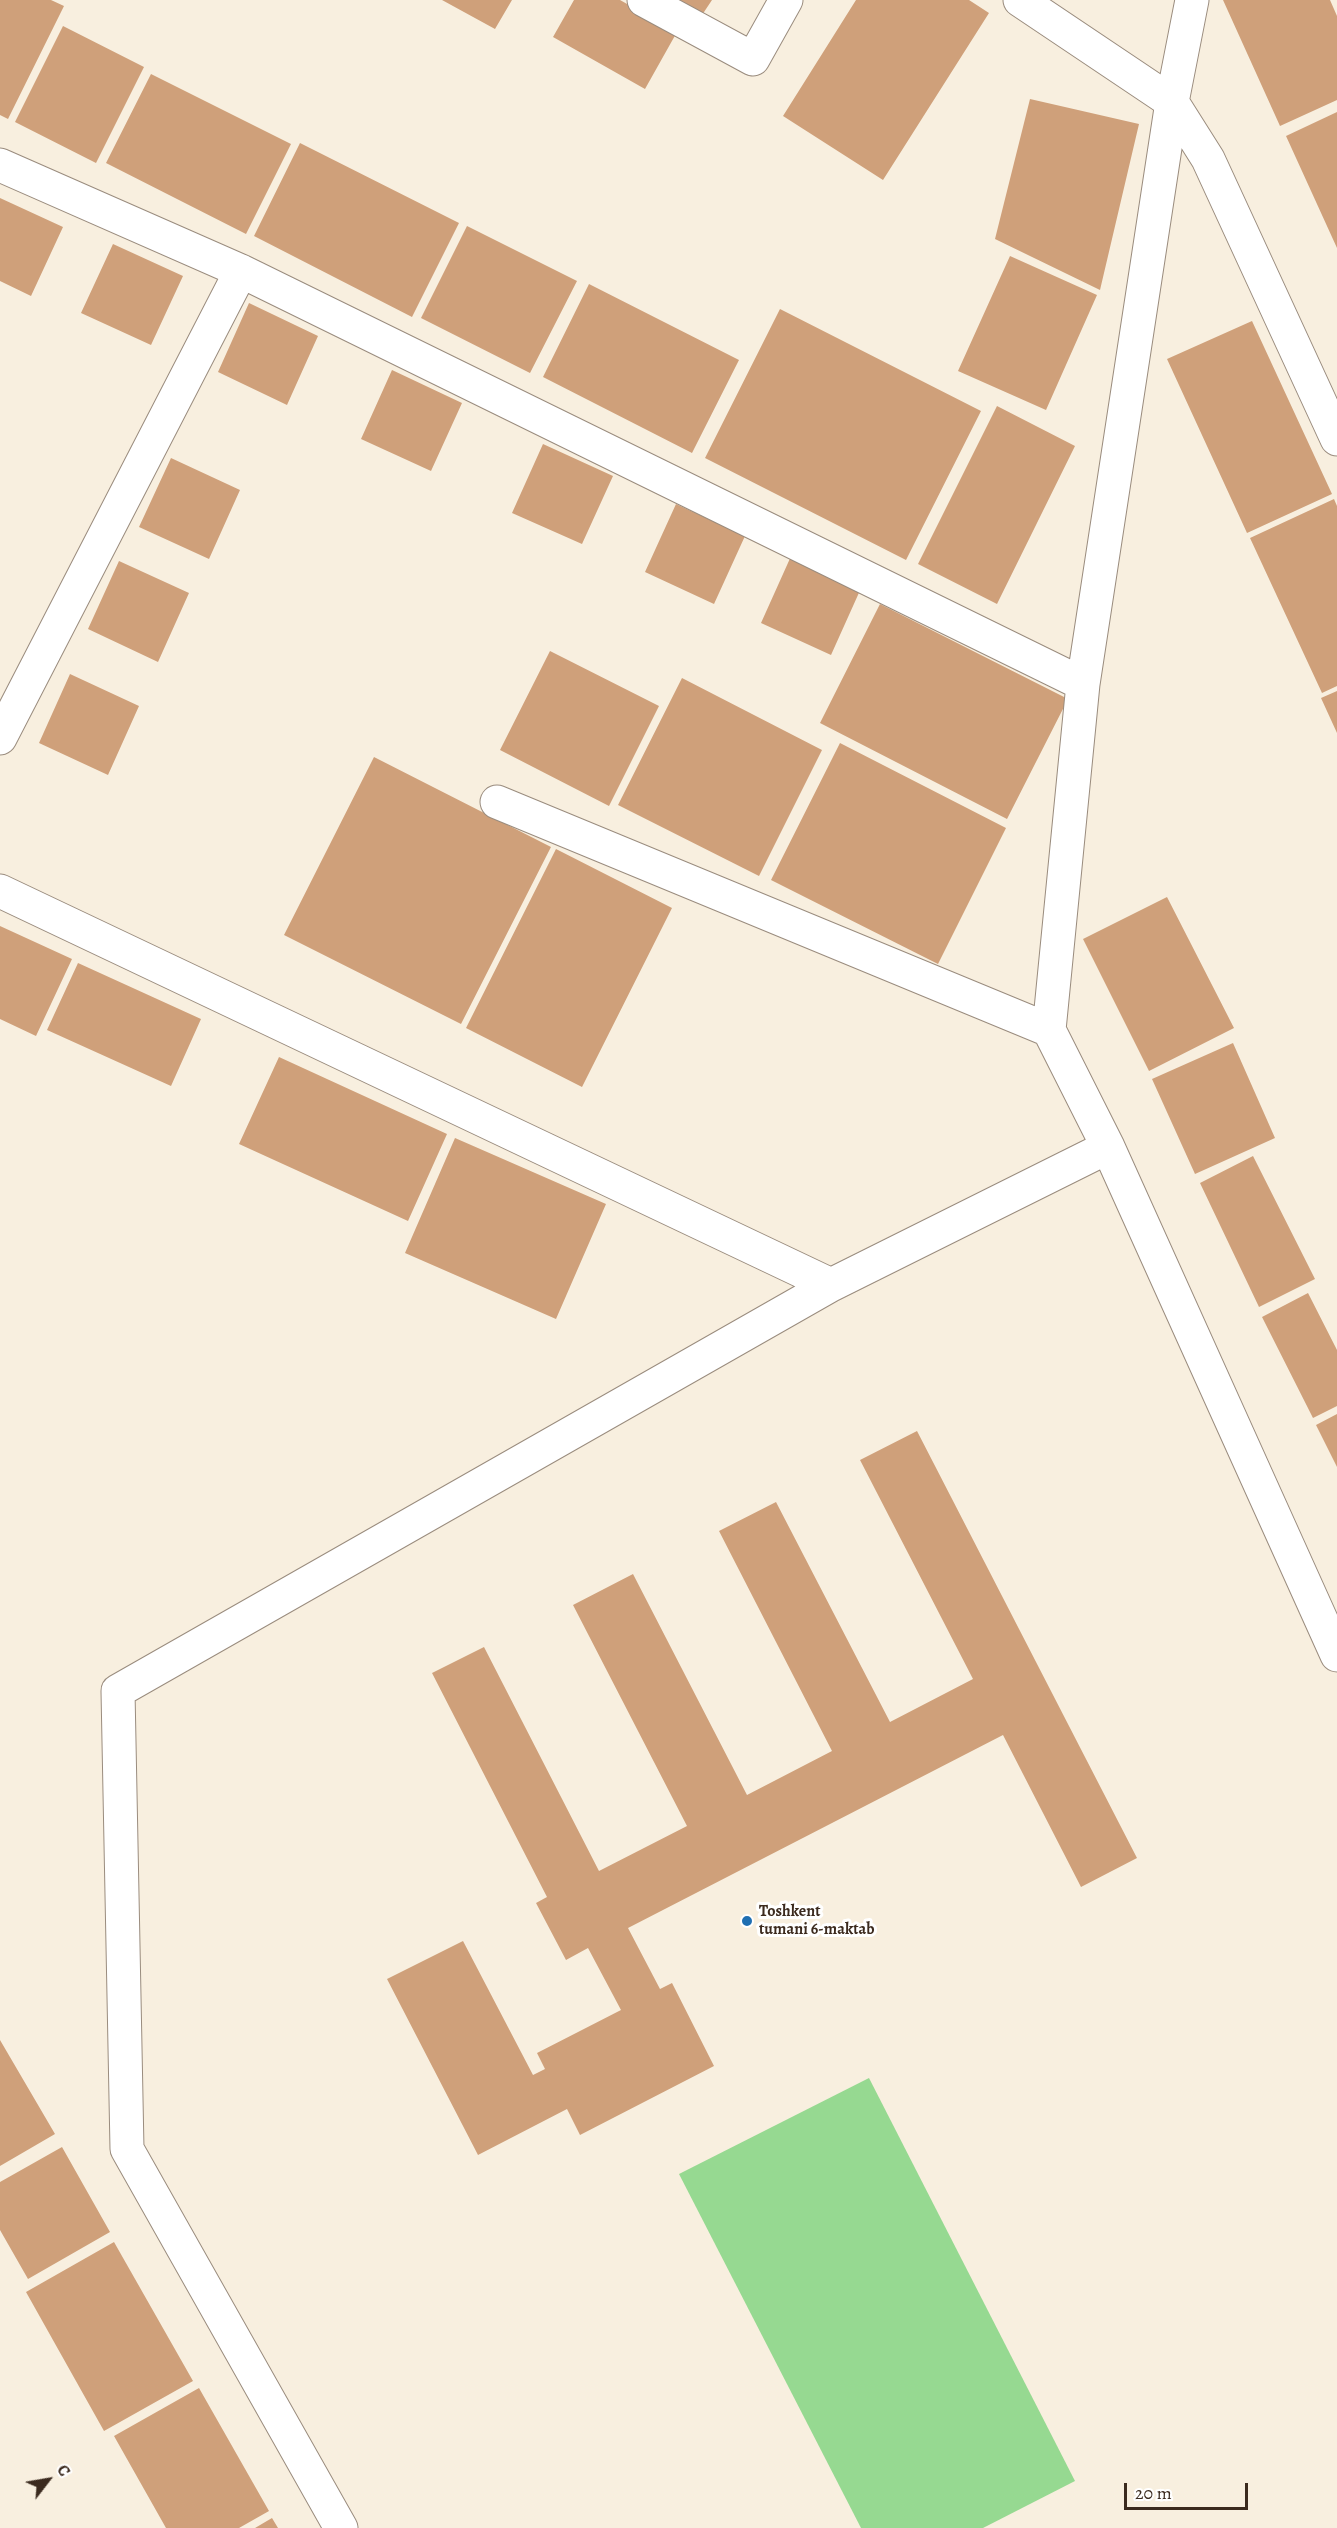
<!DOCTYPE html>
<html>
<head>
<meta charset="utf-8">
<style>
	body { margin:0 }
	#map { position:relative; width:1337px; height:2528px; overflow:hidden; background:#f8efdf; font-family:Alegreya,serif }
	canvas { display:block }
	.north { position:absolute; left:18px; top:2450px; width:60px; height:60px; -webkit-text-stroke:4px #fff; paint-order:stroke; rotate:59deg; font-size:16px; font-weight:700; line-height:24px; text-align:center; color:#3b2a1e }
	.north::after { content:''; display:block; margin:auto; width:21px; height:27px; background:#3b2a1e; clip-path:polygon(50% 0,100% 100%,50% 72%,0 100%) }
	.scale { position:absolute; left:1124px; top:2483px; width:124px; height:27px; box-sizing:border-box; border:3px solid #3b2a1e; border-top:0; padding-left:8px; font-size:18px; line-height:21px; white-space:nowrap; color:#3b2a1e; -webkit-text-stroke:4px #fff; paint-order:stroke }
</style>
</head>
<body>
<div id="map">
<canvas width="1337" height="2528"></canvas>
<div class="north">С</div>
<div class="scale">20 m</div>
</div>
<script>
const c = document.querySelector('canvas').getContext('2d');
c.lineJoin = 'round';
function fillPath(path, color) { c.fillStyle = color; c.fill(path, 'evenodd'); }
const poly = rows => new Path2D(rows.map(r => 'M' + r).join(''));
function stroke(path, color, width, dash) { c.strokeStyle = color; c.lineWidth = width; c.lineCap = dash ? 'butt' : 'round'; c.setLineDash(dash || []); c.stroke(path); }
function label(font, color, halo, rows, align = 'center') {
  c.font = font + ' Alegreya,serif'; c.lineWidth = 6; c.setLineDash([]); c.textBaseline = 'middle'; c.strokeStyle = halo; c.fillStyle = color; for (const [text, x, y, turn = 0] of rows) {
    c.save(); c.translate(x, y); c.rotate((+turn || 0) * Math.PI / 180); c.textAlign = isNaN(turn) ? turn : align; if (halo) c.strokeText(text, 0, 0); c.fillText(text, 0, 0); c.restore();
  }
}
fillPath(poly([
	[869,2078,1075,2481,983,2528,861,2528,679,2174]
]), '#96d991');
fillPath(poly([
	[0,0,51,0,64,6,8,119,0,115],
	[442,0,512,0,495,29],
	[574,0,620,0,677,32,645,89,553,37],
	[679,0,712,0,702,15],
	[856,0,969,0,989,13,883,180,783,116],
	[1223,0,1330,0,1337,16,1337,100,1280,126],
	[63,26,144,67,96,163,15,122],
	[151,74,291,144,246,234,106,163],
	[1030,99,1139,124,1100,290,995,239],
	[1337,112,1337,248,1286,136],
	[300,143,459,223,412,317,254,236],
	[0,198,63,227,31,296,0,281],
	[467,226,577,281,530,373,421,318],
	[113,244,183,276,151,345,81,313],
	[1010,256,1097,295,1046,410,958,371],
	[589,284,739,360,692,453,543,377],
	[249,303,318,336,287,405,218,372],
	[780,309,981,411,906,560,705,458],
	[1252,321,1332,494,1247,533,1167,359],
	[392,370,462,403,431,471,361,439],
	[997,406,1075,446,997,604,918,564],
	[543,444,613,476,582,544,512,513],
	[171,458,240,490,209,559,139,527],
	[1334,499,1337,506,1337,686,1322,693,1250,538],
	[676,504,745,536,714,604,645,572],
	[792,554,862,586,831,655,761,623],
	[119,561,189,593,158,662,88,629],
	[880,604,1068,699,1007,819,820,723],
	[550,651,659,706,609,806,500,750],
	[70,674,139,706,108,775,39,743],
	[682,678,822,750,759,876,618,805],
	[1337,691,1337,733,1321,698],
	[840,743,1006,828,938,964,771,880],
	[374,757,551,847,461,1024,284,935],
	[556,849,672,908,582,1087,466,1028],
	[1167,897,1234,1028,1149,1071,1083,939],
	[0,926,72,959,36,1036,0,1019],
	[78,963,201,1019,171,1086,47,1030],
	[1233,1043,1275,1138,1195,1174,1152,1079],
	[279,1057,447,1134,408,1221,239,1144],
	[455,1138,606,1204,556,1319,405,1253],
	[1253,1156,1315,1279,1259,1307,1200,1183],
	[1308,1293,1337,1350,1337,1406,1313,1418,1262,1317],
	[1337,1414,1337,1467,1316,1425],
	[917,1431,1137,1858,1081,1887,1003,1735,628,1928,660,1989,672,1983,714,2066,580,2135,567,2109,478,2155,387,1979,463,1941,533,2075,545,2069,537,2053,621,2010,588,1948,566,1960,536,1903,547,1897,432,1673,484,1647,599,1871,687,1826,573,1605,633,1574,747,1795,832,1751,719,1531,776,1502,890,1722,973,1679,860,1460],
	[0,2040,55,2134,0,2166],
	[62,2147,110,2232,28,2279,0,2230,0,2182],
	[114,2242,193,2381,104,2431,26,2292],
	[199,2388,269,2511,239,2528,166,2528,114,2436],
	[272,2518,278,2528,255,2528]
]), '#cfa07a');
const street = poly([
	[644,0,753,59,786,0],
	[1020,0,1172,102,1208,159,1337,439],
	[1192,0,1172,102,1083,684,1049,1030,1108,1147,1337,1655],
	[0,165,241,271,1083,684],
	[0,738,241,271],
	[497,802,1049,1030],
	[0,891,831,1285],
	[341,2528,127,2149,118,1691,831,1285,1108,1147]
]);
stroke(street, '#9a8c7e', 35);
stroke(street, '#fff', 33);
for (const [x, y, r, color] of [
	[747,1921,6,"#1f6fb2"]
]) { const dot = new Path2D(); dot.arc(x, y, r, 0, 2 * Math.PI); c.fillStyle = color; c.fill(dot); stroke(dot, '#fff', 2); }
label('bold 16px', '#3b2a1e', '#fff', [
	["Toshkent",759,1912],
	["tumani 6-maktab",759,1930]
], 'left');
</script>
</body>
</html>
